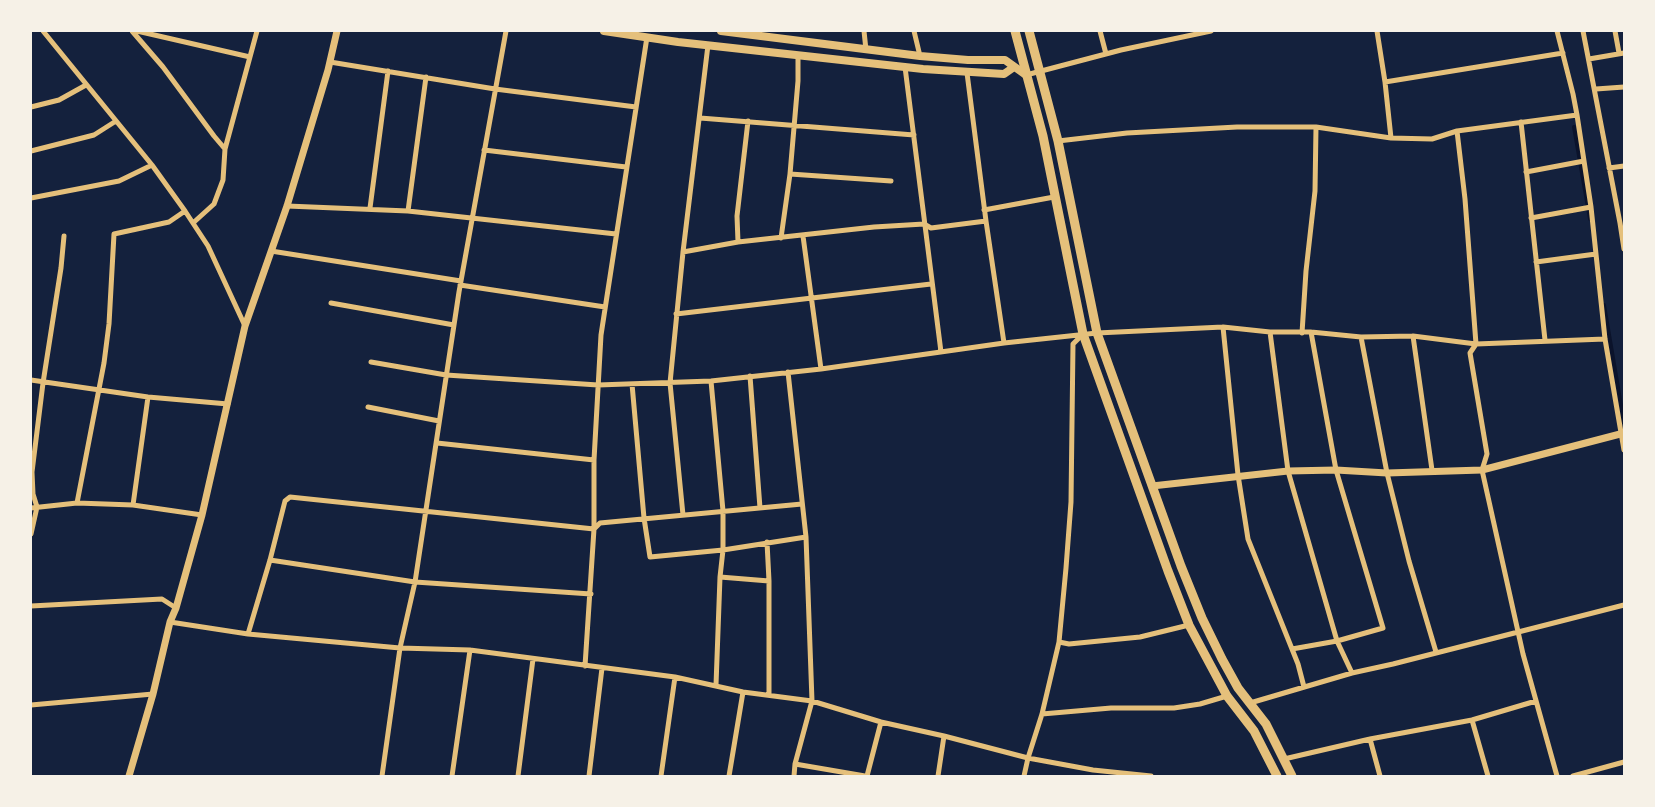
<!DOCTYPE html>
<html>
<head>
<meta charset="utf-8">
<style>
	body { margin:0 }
	#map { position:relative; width:1655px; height:807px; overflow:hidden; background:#14213d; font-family:Montserrat,sans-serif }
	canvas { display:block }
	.frame { position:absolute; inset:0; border:32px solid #f6f1e7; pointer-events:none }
</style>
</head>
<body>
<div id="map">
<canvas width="1655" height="807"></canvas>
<div class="frame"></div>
</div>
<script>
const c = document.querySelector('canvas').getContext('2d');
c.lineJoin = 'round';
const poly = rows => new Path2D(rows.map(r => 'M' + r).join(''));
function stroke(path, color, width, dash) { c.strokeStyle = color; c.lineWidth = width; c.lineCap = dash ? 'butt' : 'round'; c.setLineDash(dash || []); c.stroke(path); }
stroke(poly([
	[1574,127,1590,219],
	[1604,305,1624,423]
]), '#0b132b', 4);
stroke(poly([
	[43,31,152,165,185,211,208,246,245,326],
	[132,31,163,67,214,136,225,149],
	[137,31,250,57],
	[864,31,866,50],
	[914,31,920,56],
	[1100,31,1106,54],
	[1377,31,1385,82,1391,138],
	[1557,31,1573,94,1577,115,1591,207,1605,339,1624,450],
	[1583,31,1620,223,1624,249],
	[1615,31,1619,53],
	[1589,59,1624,53],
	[330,62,495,89,636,107],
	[905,67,941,352],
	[967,73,986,221,1004,343],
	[1026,75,1121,50,1211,31],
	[1385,82,1563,53],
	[1596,89,1624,87],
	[31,107,59,100,86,85],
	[700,118,914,135],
	[1521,122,1545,340],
	[1457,131,1465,199,1476,344,1470,353,1487,454,1482,470,1523,654,1557,776],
	[1058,141,1127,133,1237,127,1316,127,1391,138,1432,139,1457,131,1577,115],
	[484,150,626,167],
	[31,151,94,135,116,121],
	[1609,168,1624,166],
	[1526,172,1584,161],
	[790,174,891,181],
	[31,198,119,181,152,165],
	[287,206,408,211,616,234],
	[370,208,388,71],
	[984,210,1054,197],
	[408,211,426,77],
	[1531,218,1591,207],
	[193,223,214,204,223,180,225,149,257,31],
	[803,236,821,369],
	[781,238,790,174,798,81,798,56],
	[738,242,737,216,748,121],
	[271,251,461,281],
	[683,252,738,242,874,227,924,224,931,228,986,221],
	[1536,262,1596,254],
	[460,285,605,307],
	[331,303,454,325],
	[676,314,931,284],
	[1223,327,1238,475,1248,539,1298,664,1304,687],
	[1270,332,1288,471,1337,641,1352,673],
	[1302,333,1306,271,1315,191,1316,127],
	[1413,336,1432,470],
	[1361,337,1387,473,1409,561,1436,652],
	[371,362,446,375,598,385,711,381,821,369,1004,343,1097,333,1223,327,1270,332,1311,332,1361,337,1413,336,1476,344,1605,339],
	[788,372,806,537,812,701,795,764,794,776],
	[750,376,760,508],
	[31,380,148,397,228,404],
	[711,381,723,511,723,550,720,577,716,685],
	[632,384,644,518,650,557,723,550,806,537],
	[368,407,439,421],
	[437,443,594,460],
	[77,503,104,363,109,324,114,234,169,222,185,211],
	[133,505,148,397],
	[31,508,77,503,133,505,202,515],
	[683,515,670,383,683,252,708,45],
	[31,534,37,507,33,494,32,472,43,383,61,268,64,236],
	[767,542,769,581,769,695],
	[270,560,415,582,591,594],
	[720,577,769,581],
	[31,606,162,599,176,608],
	[170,622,248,634,400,648,470,650,675,677,743,692,812,701,881,722,944,736,1028,758,1093,770,1151,776],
	[248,634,270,560,285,501,290,497,594,529,600,523,802,504],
	[1059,642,1069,644,1140,637,1189,625],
	[1292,649,1337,641,1383,628,1336,470,1311,332],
	[585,666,594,529,594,460,601,335,647,37],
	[1250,703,1352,673,1393,664,1624,605],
	[31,705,153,694],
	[1042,714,1111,708,1174,708,1200,704,1227,696],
	[1472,720,1488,776],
	[1370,739,1380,776],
	[1284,759,1370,739,1472,720,1536,701],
	[795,764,865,776],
	[382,776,400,648,415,582,459,292,506,31],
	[452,776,470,650],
	[518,776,533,659],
	[589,776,602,668],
	[661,776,675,677],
	[729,776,743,692],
	[867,776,881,722],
	[938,776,944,736],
	[1024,776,1028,758,1042,714,1059,642,1066,568,1071,502,1073,344,1083,334],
	[1573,776,1624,762]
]), '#e5c07b', 5);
stroke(poly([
	[1152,486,1288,471,1336,470,1387,473,1482,470,1624,433],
	[129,776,153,694,170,622,176,608,202,515,245,326,287,206,328,70,337,31]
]), '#e5c07b', 7);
stroke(poly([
	[604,31,678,42,923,69,1004,74,1014,67],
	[721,31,920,56,968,60,1005,60,1026,75]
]), '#e5c07b', 8);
stroke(poly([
	[1015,31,1043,136,1083,334,1168,571,1189,625,1227,696,1254,731,1277,776],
	[1029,31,1058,141,1097,333,1181,566,1202,618,1222,659,1238,688,1266,724,1292,776]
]), '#e5c07b', 9);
</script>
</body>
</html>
